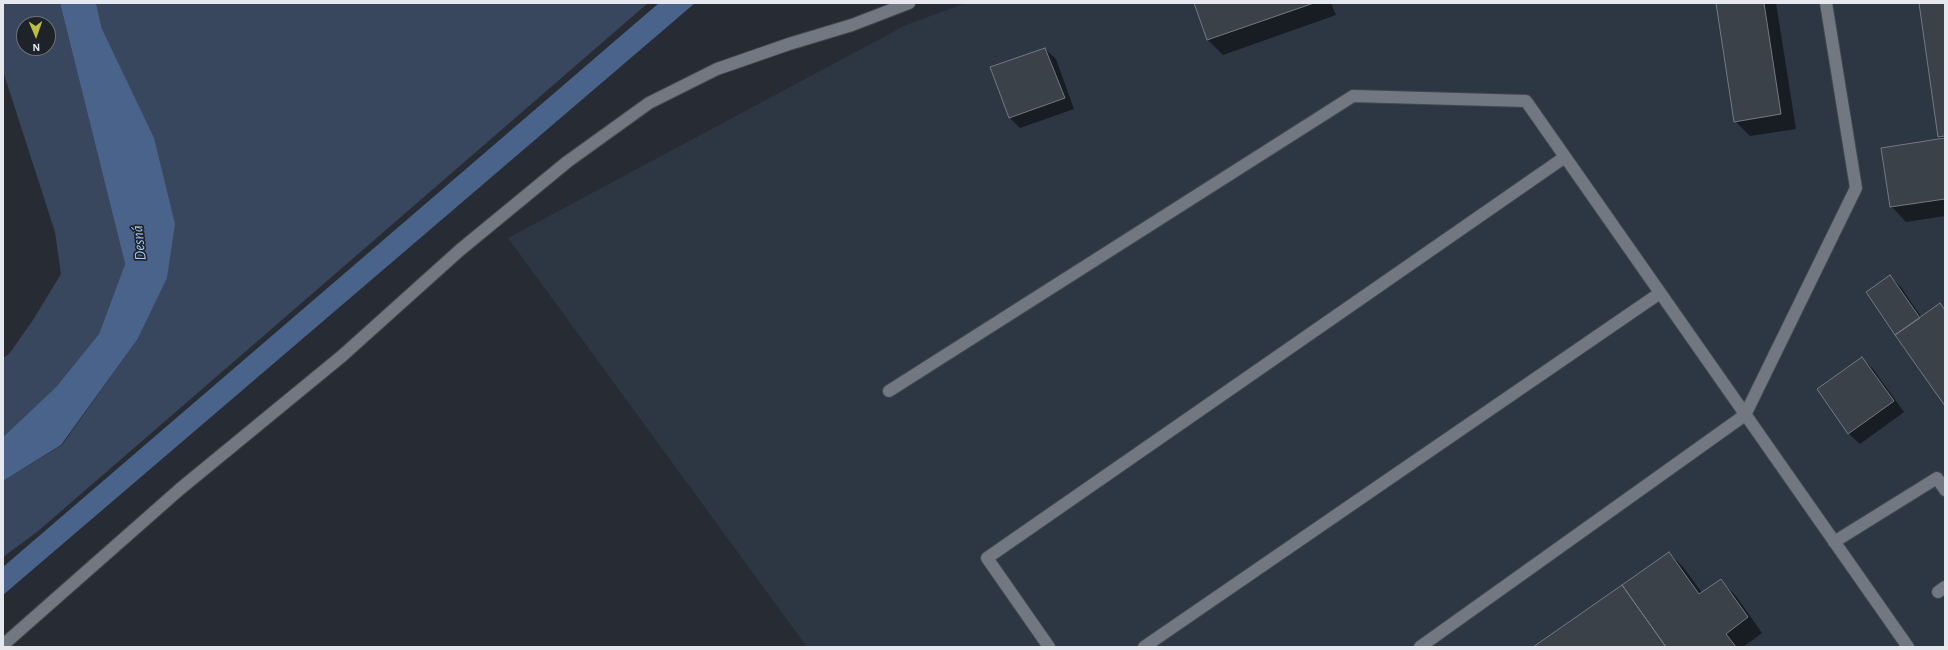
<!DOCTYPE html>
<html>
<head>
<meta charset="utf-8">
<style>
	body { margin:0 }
	#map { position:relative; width:1948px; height:650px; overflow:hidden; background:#272c34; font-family:"Alegreya Sans",sans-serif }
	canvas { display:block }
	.frame { position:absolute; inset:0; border:4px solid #e5e8ee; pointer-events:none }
	.north { position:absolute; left:16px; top:16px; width:40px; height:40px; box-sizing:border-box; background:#1e232a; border:1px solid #6e7278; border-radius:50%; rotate:178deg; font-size:11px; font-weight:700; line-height:16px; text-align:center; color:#e5e8ee }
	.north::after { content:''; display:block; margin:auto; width:14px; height:18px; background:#bfbe41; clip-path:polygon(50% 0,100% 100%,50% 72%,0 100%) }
</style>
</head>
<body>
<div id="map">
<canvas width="1948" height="650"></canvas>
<div class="frame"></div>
<div class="north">N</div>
</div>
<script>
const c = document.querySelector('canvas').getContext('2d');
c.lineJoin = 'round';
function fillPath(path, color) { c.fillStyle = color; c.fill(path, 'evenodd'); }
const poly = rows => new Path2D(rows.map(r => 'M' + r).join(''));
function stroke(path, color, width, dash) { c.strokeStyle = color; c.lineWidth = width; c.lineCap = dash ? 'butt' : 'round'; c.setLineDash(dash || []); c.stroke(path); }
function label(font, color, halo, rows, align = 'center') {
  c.font = font + ' "Alegreya Sans",sans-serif'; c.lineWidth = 3.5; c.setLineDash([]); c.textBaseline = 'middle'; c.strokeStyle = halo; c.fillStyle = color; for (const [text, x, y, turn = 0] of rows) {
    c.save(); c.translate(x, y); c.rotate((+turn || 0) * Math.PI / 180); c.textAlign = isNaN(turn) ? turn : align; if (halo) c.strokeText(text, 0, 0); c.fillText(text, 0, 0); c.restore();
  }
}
fillPath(poly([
	[966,3,1945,3,1945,647,807,647,508,238,906,25]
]), '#2d3643');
fillPath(poly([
	[3,3,60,3,125,264,99,334,56,387,3,437,3,358,9,354,33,320,61,274,55,232,3,71],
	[24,24,48,24,48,48,24,48],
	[96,3,648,3,37,532,3,557,3,481,62,445,137,340,102,29]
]), '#38475d');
fillPath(poly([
	[60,3,96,3,102,29,154,138,175,224,167,278,137,340,61,445,3,481,3,437,56,387,99,334,125,264],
	[659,3,695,3,3,595,3,567]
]), '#4a638a');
fillPath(poly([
	[1194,3,1331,3,1336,15,1223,55,1208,40],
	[1717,3,1776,3,1796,129,1750,136,1735,121],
	[1920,3,1945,3,1945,216,1906,222,1891,206,1942,139,1939,137],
	[1045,49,1056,59,1074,109,1020,128,1010,118],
	[1890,276,1901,287,1922,318,1940,305,1945,310,1945,404],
	[1862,358,1873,369,1904,412,1860,444,1849,434,1818,389],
	[1669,553,1684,568,1702,593,1721,581,1736,596,1762,633,1743,647,1535,647]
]), '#0007');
const building = poly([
	[1194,3,1314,3,1207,40,1194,3],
	[1716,3,1764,3,1781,114,1734,122,1716,3],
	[1919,3,1945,3,1945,136,1938,137,1919,3],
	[1045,48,1065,98,1009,118,990,67,1045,48],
	[1945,138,1945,199,1890,207,1881,148,1945,138],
	[1890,275,1920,318,1895,335,1866,292,1890,275],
	[1940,303,1945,310,1945,406,1895,335,1940,303],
	[1862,357,1894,401,1848,434,1817,389,1862,357],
	[1669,552,1699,594,1721,579,1748,617,1726,634,1736,647,1666,647,1622,585,1669,552],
	[1622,585,1666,647,1533,647,1622,585]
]);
fillPath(building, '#3b4149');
stroke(building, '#737982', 1);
const minor = poly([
	[889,391,1353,96,1526,101,1908,647],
	[1834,542,1937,478,1945,490],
	[1938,592,1945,587],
	[3,645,180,489,342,356,460,250,567,162,649,103,717,69,789,44,852,25,909,3],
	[1049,647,987,558,1565,157],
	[1144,647,1660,293],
	[1420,647,1745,415,1856,188,1826,3]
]);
stroke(minor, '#43484e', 14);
stroke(minor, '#727881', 12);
label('italic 16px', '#a6c7f9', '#1e232a', [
	["Desná",139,243,-96]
]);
</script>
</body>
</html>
